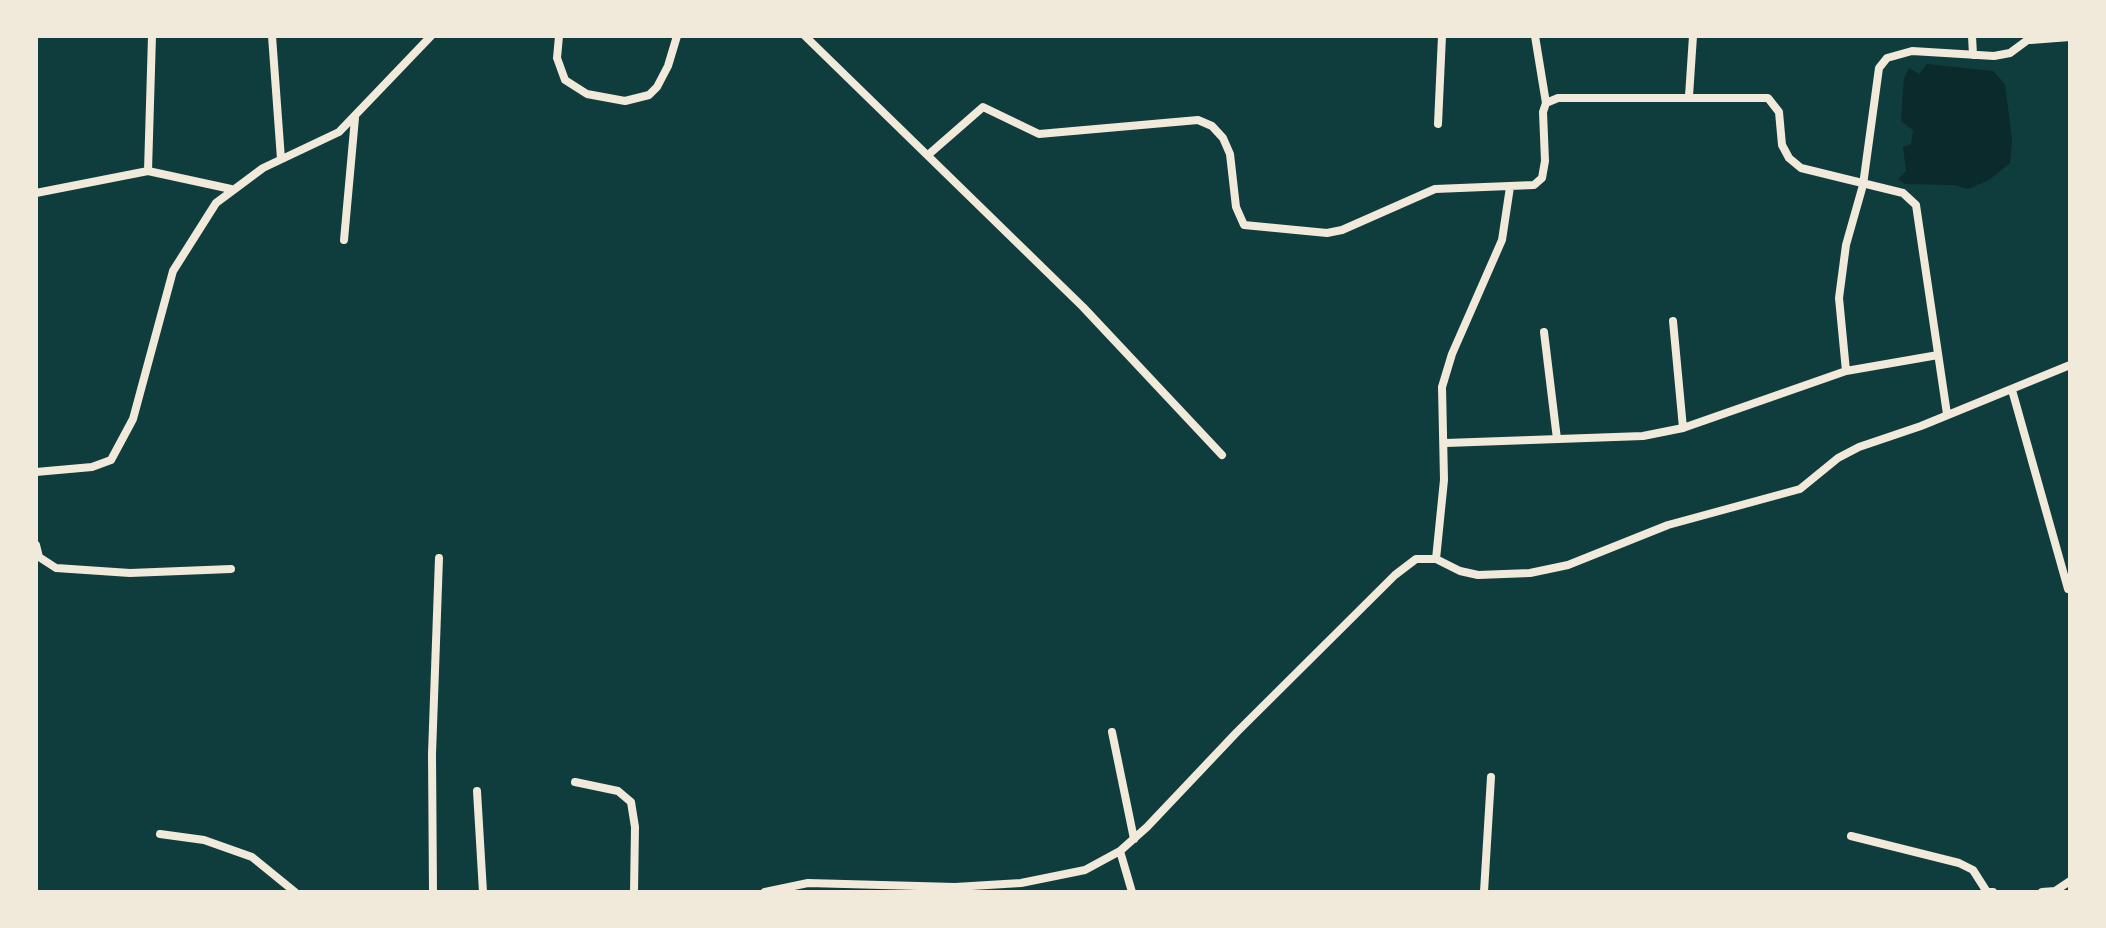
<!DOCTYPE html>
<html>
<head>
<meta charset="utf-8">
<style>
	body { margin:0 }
	#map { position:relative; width:2106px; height:928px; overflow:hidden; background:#0f3d3e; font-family:"Times New Roman",serif }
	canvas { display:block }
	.frame { position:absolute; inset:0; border:38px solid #f1e9da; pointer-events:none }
</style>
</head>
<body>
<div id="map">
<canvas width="2106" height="928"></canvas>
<div class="frame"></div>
</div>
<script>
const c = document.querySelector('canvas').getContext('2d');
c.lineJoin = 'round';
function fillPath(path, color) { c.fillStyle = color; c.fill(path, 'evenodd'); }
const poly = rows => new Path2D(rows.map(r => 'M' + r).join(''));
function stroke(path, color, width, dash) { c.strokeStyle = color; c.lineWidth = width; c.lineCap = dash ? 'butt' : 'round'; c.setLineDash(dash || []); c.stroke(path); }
fillPath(poly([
	[1927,64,1993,71,2005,84,2012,140,2010,163,1989,180,1968,189,1954,185,1905,184,1898,179,1906,171,1903,147,1911,144,1913,130,1901,121,1904,78,1909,68,1919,74]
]), '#0a2a2b');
stroke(poly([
	[272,36,281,159],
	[559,36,557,58,565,80,587,94,625,101,649,95,657,87,668,66,677,36],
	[805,36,1083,307,1222,455],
	[1535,36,1546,103],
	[1972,36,1973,55],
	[2031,40,2070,37],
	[1689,96,1693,36],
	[1438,124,1442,36],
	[928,155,983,107,1039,134,1198,120,1212,126,1223,138,1230,154,1236,207,1244,225,1327,233,1342,230,1435,189,1534,185,1542,178,1545,161,1543,112,1546,103,1558,98,1768,98,1779,112,1782,145,1789,158,1801,168,1903,193,1916,205,1947,414],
	[148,171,152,36],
	[36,193,148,171,231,189],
	[344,240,355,118],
	[1673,321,1683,428],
	[1544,332,1557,439],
	[1846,371,1839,298,1846,245,1863,185,1879,68,1887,58,1912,51,1994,56,2010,53,2033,36],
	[2012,390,2068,589],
	[1446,443,1643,436,1683,428,1846,371,1938,355],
	[36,472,92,467,111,460,133,419,173,271,216,203,263,168,339,132,431,36],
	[36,545,39,557,56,568,130,573,231,569],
	[1436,559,1444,480,1442,387,1452,354,1502,240,1510,187],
	[1112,732,1134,839],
	[575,782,618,791,631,802,635,827,634,892],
	[477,791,483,892],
	[160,834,204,840,252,857,295,892],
	[1851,836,1959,863,1973,870,1987,892,1993,892],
	[1120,851,1132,892],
	[433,892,432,754,439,558],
	[765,892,808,883,955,887,1021,883,1085,870,1120,851,1147,827,1237,732,1395,575,1416,559,1436,559,1460,571,1478,575,1530,573,1568,565,1668,525,1800,489,1838,458,1859,447,1921,426,2070,365],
	[1484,892,1491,777],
	[2042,892,2055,891,2070,881]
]), '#f1e9da', 8);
</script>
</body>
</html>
